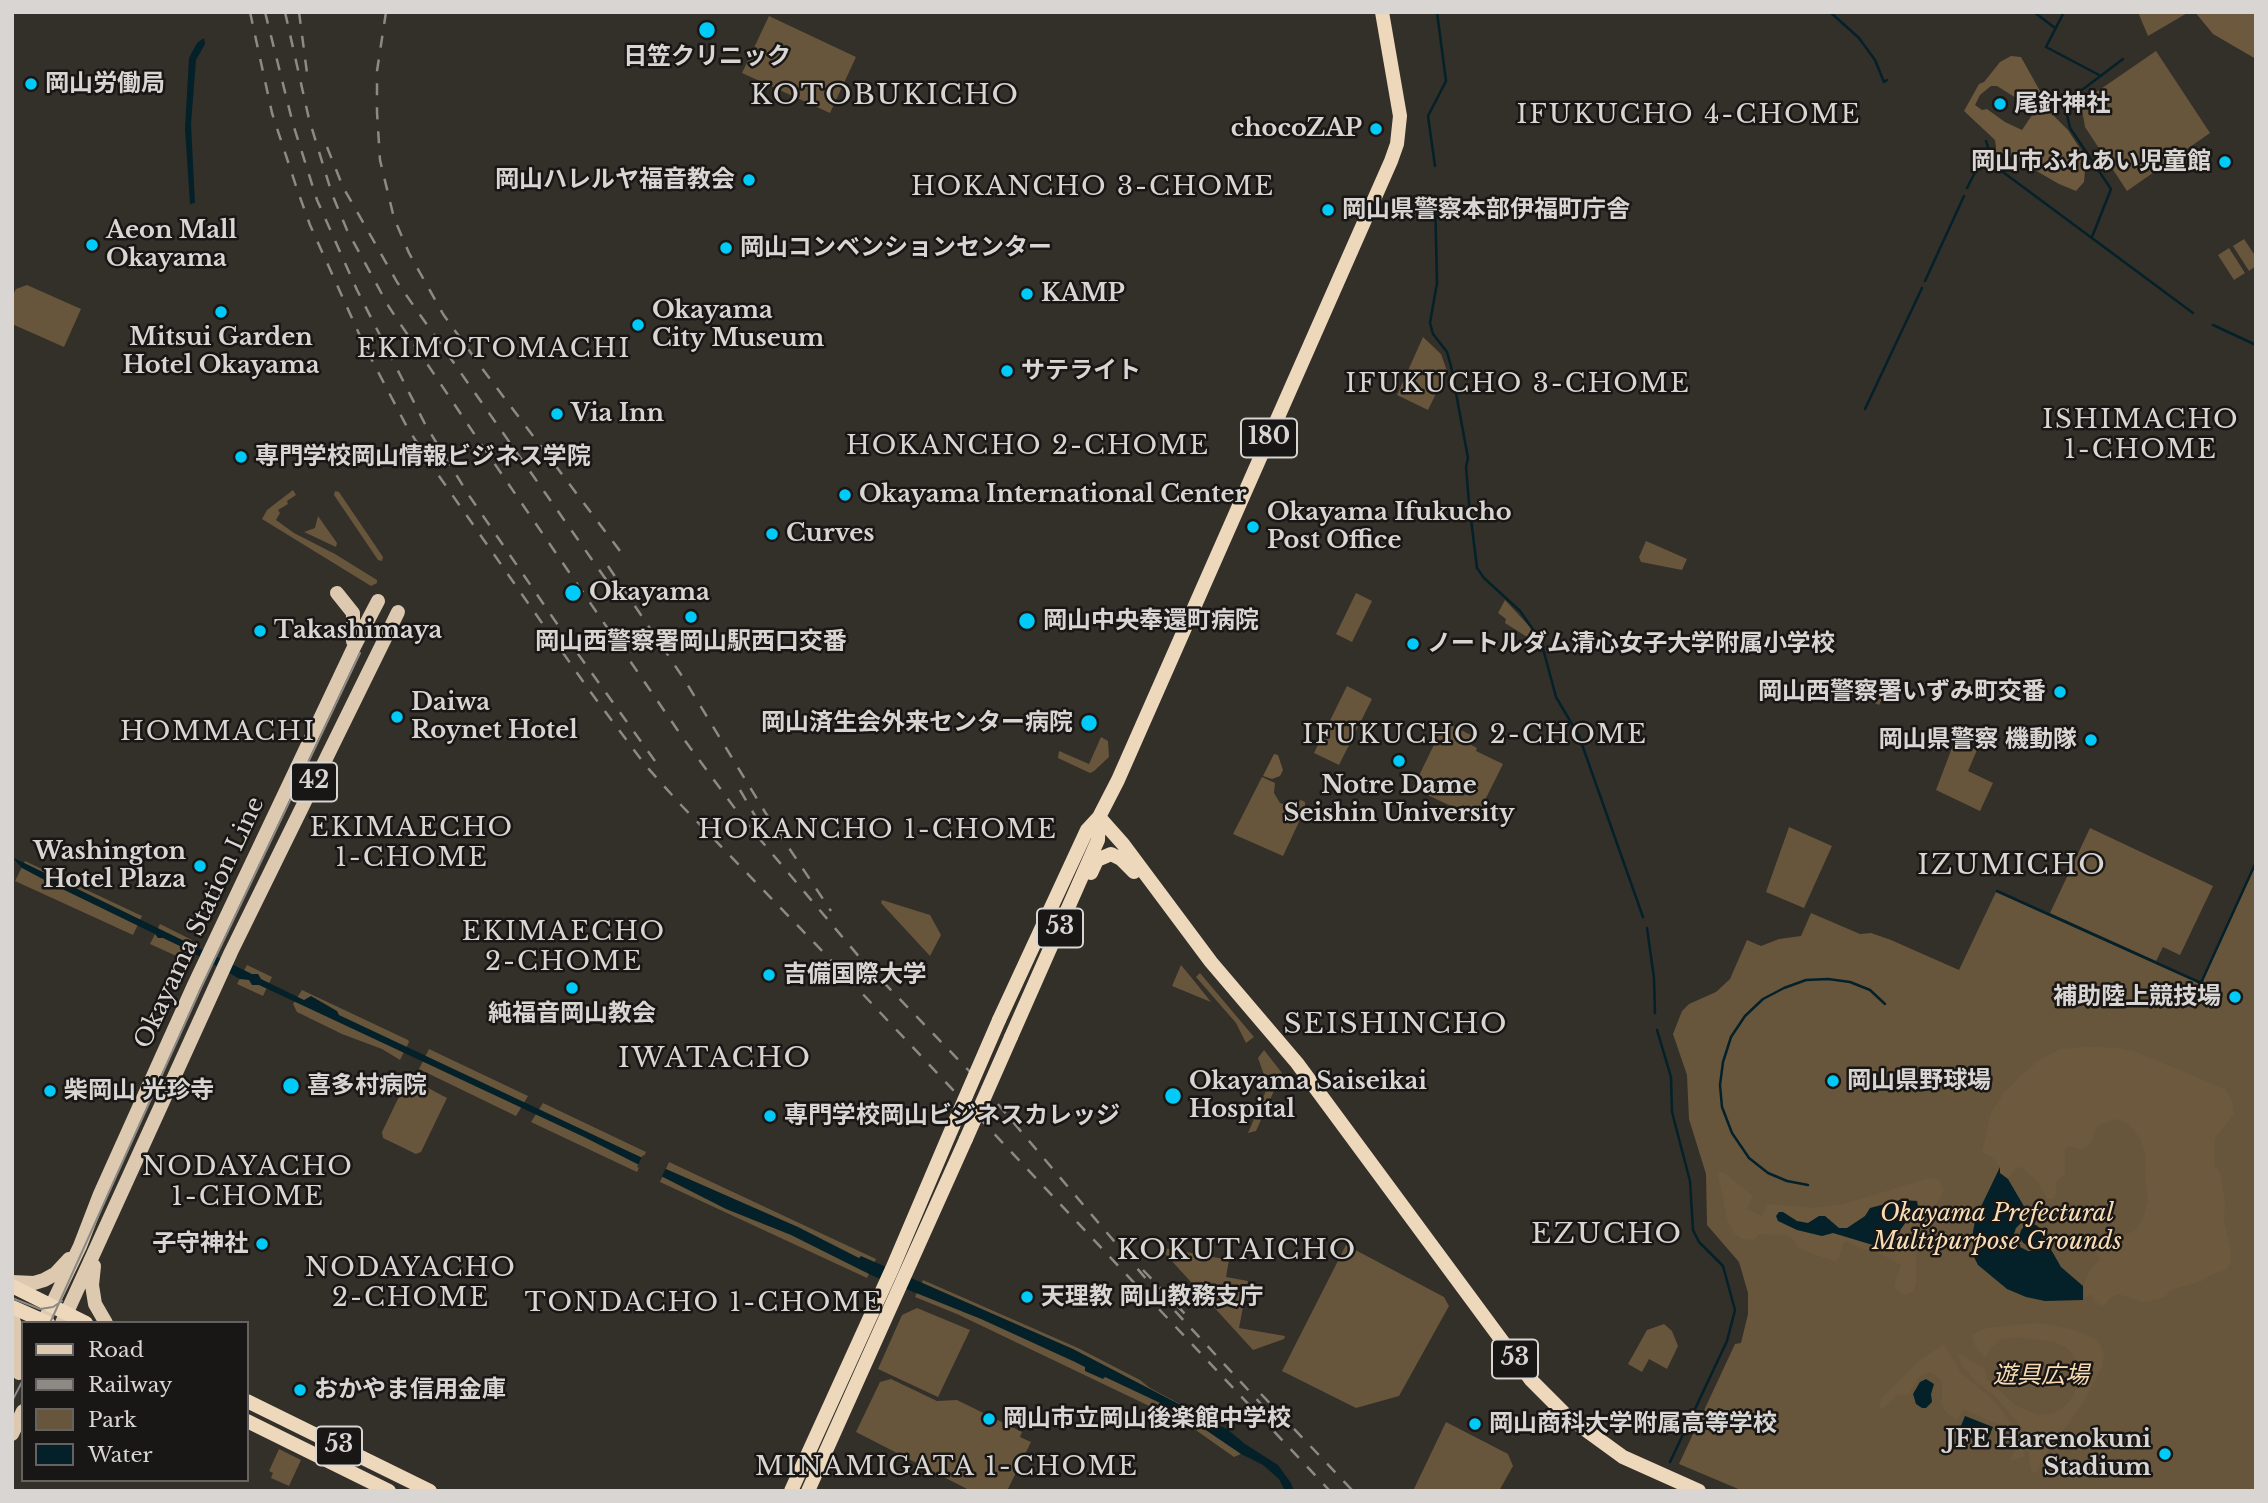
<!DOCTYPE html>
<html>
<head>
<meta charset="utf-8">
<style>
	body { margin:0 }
	#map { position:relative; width:2268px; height:1503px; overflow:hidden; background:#332f29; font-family:"Libre Baskerville",serif }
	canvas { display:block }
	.frame { position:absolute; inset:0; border:14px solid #d8d5d2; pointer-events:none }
	.legend { position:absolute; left:21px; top:1321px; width:228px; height:161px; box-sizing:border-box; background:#191715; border:2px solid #656361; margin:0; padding:9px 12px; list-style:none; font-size:21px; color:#d8d5d2 }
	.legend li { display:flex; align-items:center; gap:14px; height:35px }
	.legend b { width:35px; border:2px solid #656361 }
</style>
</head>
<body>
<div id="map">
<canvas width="2268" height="1503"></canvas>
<div class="frame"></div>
<ul class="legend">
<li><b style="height:9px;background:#dcc9af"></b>Road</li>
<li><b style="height:9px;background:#8d8a85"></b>Railway</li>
<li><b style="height:19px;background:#68563c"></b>Park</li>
<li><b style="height:19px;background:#04212a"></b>Water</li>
</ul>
</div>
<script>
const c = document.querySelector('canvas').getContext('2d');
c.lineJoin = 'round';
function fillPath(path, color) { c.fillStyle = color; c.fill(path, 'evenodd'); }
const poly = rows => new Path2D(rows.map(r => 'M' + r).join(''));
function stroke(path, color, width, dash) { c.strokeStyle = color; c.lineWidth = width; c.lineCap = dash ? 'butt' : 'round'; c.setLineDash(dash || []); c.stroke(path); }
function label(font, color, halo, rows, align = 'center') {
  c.font = font + ' "Libre Baskerville","Noto Sans JP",serif'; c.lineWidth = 5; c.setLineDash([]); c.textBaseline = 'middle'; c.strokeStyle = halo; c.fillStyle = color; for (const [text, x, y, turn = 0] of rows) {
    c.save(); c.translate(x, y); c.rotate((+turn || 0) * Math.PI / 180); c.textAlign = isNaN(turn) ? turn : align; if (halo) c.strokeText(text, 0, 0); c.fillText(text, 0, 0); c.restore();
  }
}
fillPath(poly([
	[2138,12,2189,12,2148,36],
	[769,16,856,57,830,113,742,73],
	[2156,51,2210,133,2127,191,2085,127,2082,110,2092,95],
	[2244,239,2256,257,2256,266,2249,271,2233,246],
	[2229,248,2245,273,2234,280,2218,255],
	[27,285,81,309,64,347,12,324,12,297,16,289],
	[1423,337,1441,354,1447,371,1428,410,1397,395],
	[293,490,296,495,287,501,288,504,278,510,280,513,276,520,294,533,335,554,377,580,377,583,371,586,262,519,267,510],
	[335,491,339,492,383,557,382,561,378,560,334,495],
	[318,516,337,543,336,547,304,532,315,528],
	[1646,541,1687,559,1682,570,1641,562,1639,557],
	[1356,593,1372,601,1352,642,1336,634],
	[1505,600,1530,627,1539,641,1535,642,1505,623,1506,619,1498,613],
	[1868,677,1888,685,1879,705,1860,696],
	[1347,686,1372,699,1339,765,1314,753],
	[1445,722,1475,737,1471,745,1477,748,1476,751,1503,764,1476,818,1413,788],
	[1101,737,1108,741,1109,757,1094,771,1090,773,1058,758,1059,751,1089,764],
	[1955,740,1977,750,1968,771,1993,783,1980,811,1936,790],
	[1262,777,1275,783,1274,793,1280,803,1289,806,1301,800,1305,802,1305,809,1283,856,1233,834],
	[1789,827,1832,846,1804,908,1766,892],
	[2090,828,2213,886,2180,955,2163,947,2156,961,2050,913],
	[25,861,142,916,133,935,15,881],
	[2256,864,2256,1491,1743,1491,1679,1464,1735,1344,1741,1343,1748,1314,1748,1293,1739,1262,1707,1225,1706,1174,1689,1119,1687,1075,1673,1034,1682,1011,1689,1004,1716,992,1730,979,1747,940,1761,946,1779,939,1801,936,1811,913,1860,934,1871,933,1891,940,1959,970,1996,892,2201,984],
	[882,900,930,915,941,935,930,956,881,903],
	[160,924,192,940,183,959,150,944],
	[247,965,272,977,263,996,237,984],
	[1181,965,1195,982,1211,1002,1172,986],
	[1200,973,1254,1037,1246,1043,1236,1023,1196,977],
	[302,990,408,1040,409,1042,400,1060,382,1049,342,1034,297,1012,293,1004],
	[429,1049,528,1096,516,1116,419,1069],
	[1264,1050,1282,1073,1256,1131,1248,1133,1268,1086,1258,1058],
	[411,1079,447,1098,421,1152,416,1154,383,1138,382,1132,407,1080],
	[543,1103,646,1152,637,1172,531,1122],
	[669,1162,876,1259,867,1278,660,1182],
	[1346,1245,1444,1297,1449,1306,1399,1396,1356,1408,1282,1371],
	[1159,1247,1229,1260,1226,1277,1248,1281,1239,1328,1285,1336,1284,1339,1253,1350],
	[923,1280,1078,1348,1140,1380,1150,1388,1227,1429,1241,1454,1234,1457,1190,1426,1145,1404,957,1314,915,1297],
	[917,1308,970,1330,938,1397,878,1369,902,1315],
	[1664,1324,1672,1331,1678,1346,1667,1369,1649,1359,1642,1372,1628,1364,1647,1330],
	[891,1379,937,1401,957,1400,1022,1432,1020,1437,1031,1442,1007,1491,971,1491,856,1432,880,1382],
	[1446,1422,1508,1454,1513,1466,1499,1491,1413,1491],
	[279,1449,301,1460,289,1486,271,1478,273,1473,269,1471]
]), '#68563c');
fillPath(poly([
	[2195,12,2256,12,2256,59,2213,34],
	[2011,56,2021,57,2054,116,2068,130,2086,158,2084,182,2076,191,2059,184,2007,154,1999,164,1991,158,1996,147,1995,140,1964,111,1979,84,1984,82,2000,62],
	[1991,86,1997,86,2024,103,2034,112,2022,130,2005,122,1987,109,1982,110,1975,105,1980,95],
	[1274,754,1278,755,1283,770,1280,776,1272,779,1263,776],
	[2090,1047,2118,1048,2136,1052,2225,1089,2232,1100,2234,1114,2216,1136,2214,1148,2215,1166,2220,1173,2225,1202,2224,1221,2231,1251,2230,1262,2226,1270,2210,1275,2202,1281,2171,1290,2165,1297,2158,1299,2144,1302,2118,1294,2109,1299,2106,1305,2101,1305,2096,1302,2091,1294,2085,1298,2083,1286,2090,1270,2100,1259,2097,1253,2102,1245,2136,1230,2143,1219,2148,1201,2145,1174,2146,1156,2141,1140,2132,1128,2125,1122,2114,1119,2097,1126,2091,1143,2082,1150,2068,1146,2065,1149,2065,1174,2055,1182,2057,1192,2053,1199,2047,1199,2037,1181,2024,1169,2017,1167,2008,1179,2000,1173,2000,1167,1993,1158,1982,1152,1991,1113,2004,1093,2021,1076,2038,1061,2060,1049],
	[1722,1171,1753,1196,1747,1209,1762,1216,1768,1204,1811,1208,1844,1204,1929,1178,1939,1180,1944,1190,1927,1222,1916,1252,1916,1284,1912,1292,1905,1295,1898,1291,1894,1286,1901,1265,1877,1252,1862,1249,1847,1241,1844,1242,1840,1256,1835,1261,1815,1255,1797,1247,1795,1241,1787,1235,1760,1234,1753,1240,1742,1239,1735,1234,1728,1222,1718,1175],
	[1900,1200,1917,1201,1918,1206,1886,1248,1833,1233,1822,1236,1797,1230,1785,1223,1783,1212,1797,1221,1808,1223,1813,1220,1830,1219,1839,1228,1847,1228,1865,1216],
	[2037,1323,2071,1329,2094,1338,2101,1346,2104,1355,2102,1367,2083,1403,2047,1452,2036,1472,2033,1473,2031,1470,2027,1439,2022,1428,1995,1396,1976,1382,1962,1365,1958,1355,1963,1355,1985,1370,1987,1379,2015,1405,2038,1415,2053,1414,2066,1405,2074,1395,2079,1380,2075,1357,2067,1348,2055,1342,2018,1337,2001,1339,1990,1349,1986,1357,1984,1357,1975,1346,1972,1334,1987,1328],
	[1944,1344,1961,1373,1992,1399,2018,1431,2025,1456,2010,1461,2018,1442,1997,1434,2000,1425,1963,1409,1958,1419,1950,1415,1944,1410,1941,1402,1943,1389,1941,1380,1930,1372,1919,1377,1908,1395,1899,1394,1883,1409,1879,1408,1881,1399,1920,1360]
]), '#6d593e');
fillPath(poly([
	[204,38,205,44,196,60,191,124,195,203,190,204,185,129,189,58,197,43],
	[12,857,252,974,258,974,261,979,304,1000,311,996,337,1011,339,1015,666,1169,798,1227,859,1258,861,1256,1073,1349,1227,1429,1245,1444,1278,1465,1291,1483,1294,1491,1285,1491,1279,1479,1263,1465,1241,1454,1194,1422,1173,1411,1173,1409,1105,1377,1103,1379,1085,1371,1085,1367,1075,1362,981,1319,871,1275,791,1235,726,1209,584,1137,259,985,252,985,249,980,240,979,182,947,163,938,158,938,155,934,54,885,22,868],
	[2000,1167,2000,1173,2008,1179,2032,1220,2021,1223,2016,1228,2014,1234,2018,1246,2028,1251,2034,1251,2043,1244,2045,1239,2061,1267,2083,1286,2083,1300,2045,1301,2026,1297,2007,1289,1978,1265,1973,1255,1973,1231,1976,1217],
	[1900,1200,1917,1201,1918,1206,1886,1249,1833,1233,1822,1236,1797,1230,1778,1221,1776,1216,1779,1212,1783,1212,1797,1221,1808,1223,1819,1216,1825,1216,1839,1228,1847,1228,1865,1216,1870,1208],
	'2020 1235a11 11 0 1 1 22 0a11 11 0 1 1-22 0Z',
	[1926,1379,1934,1384,1931,1394,1932,1402,1926,1408,1922,1408,1916,1404,1913,1394,1920,1382],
	[1965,1416,1993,1427,1986,1444,1958,1433]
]), '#04212a');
fillPath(poly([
	[643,1155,667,1166,661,1178,637,1167]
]), '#332f29');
stroke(poly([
	[1830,12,1859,38,1875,60,1884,82,1887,80],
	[2034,12,2055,28],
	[2064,12,2046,47,2101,76],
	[1988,161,2193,313],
	[1435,166,1428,116,1446,81,1437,12],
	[1967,188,1988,147,1986,141],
	[1435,196,1437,283,1430,323,1433,334,1447,352,1451,366,1468,458,1466,467,1469,503,1477,568,1484,578,1520,611,1541,641,1556,697,1579,736,1643,917],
	[2092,237,2111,189,2070,128,2066,110,2074,96,2123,59],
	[1925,281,1964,196],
	[2213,325,2256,345],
	[1865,409,1922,288],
	[1997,891,2201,983,2256,862],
	[1647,928,1654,978,1655,1013],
	[1657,1030,1671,1077,1672,1112,1690,1181,1693,1230,1699,1242,1723,1266,1735,1310,1727,1341,1670,1462],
	[1808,1185,1787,1181,1768,1173,1749,1158,1732,1133,1722,1107,1720,1085,1723,1062,1731,1037,1745,1016,1763,999,1784,988,1806,980,1828,979,1850,982,1870,990,1885,1004]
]), '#04212a', 2.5);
stroke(poly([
	[337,593,353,613,353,641],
	[94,1266,92,1285,95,1304,106,1323],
	[12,1282,34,1283,44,1280,55,1274,69,1259],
	[12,1316,21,1345,19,1373],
	[43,1323,80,1246,100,1194,194,985,355,645,378,601],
	[62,1323,231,952,398,612],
	[12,1434,23,1411]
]), '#dcc9af', 14);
stroke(poly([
	[1099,817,1123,844,1211,962,1297,1063,1531,1380,1568,1417,1623,1457,1699,1491],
	[1091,873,1097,860,1111,854,1121,859,1134,872],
	[999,1020,1087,830,1099,817,1118,780,1391,161,1397,144,1400,116,1382,12],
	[1011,1037,1098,840,1099,817],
	[12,1286,86,1323],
	[12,1307,48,1323],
	[247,1401,430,1491],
	[247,1421,389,1491],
	[791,1491,892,1269,953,1126],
	[808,1491,966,1139]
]), '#eed8bc', 14);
stroke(poly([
	[12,1298,40,1309,53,1307,62,1301],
	[50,1323,201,988,360,653],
	[12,1401,23,1380]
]), '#8d8a85', 2);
stroke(poly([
	[250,12,272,113,297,189,310,225,365,347,407,427,432,466,589,690,646,766,682,806,827,956,1330,1491],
	[265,12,293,124,317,200,357,290,425,424,468,494,573,647,655,761],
	[285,12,309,119,332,194,347,230,389,307,481,444,683,738,742,818,861,959,974,1076,1147,1280],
	[299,12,307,73],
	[386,12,377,71,377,112,380,160,394,218,409,253,443,314,484,371,623,555],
	[327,147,343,187,397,282,607,581],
	[608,566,684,679,765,812,831,911],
	[740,790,765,833],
	[1143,1270,1187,1316],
	[1175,1311,1263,1406],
	[1261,1394,1353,1491]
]), '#8d8a85', 2.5, [12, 12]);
stroke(poly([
	[953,1126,999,1020],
	[966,1139,1011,1037]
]), '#eed8bc', 14);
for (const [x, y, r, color] of [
	[707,30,9,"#00cbf8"],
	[31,84,7,"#00cbf8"],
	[2000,104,7,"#00cbf8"],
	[1376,129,7,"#00cbf8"],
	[2225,162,7,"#00cbf8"],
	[749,180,7,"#00cbf8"],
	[1328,210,7,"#00cbf8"],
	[92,245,7,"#00cbf8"],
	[726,248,7,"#00cbf8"],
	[1027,294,7,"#00cbf8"],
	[221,312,7,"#00cbf8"],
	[638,325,7,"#00cbf8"],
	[1007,371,7,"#00cbf8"],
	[557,414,7,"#00cbf8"],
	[241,457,7,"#00cbf8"],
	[845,495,7,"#00cbf8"],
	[1253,527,7,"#00cbf8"],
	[772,534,7,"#00cbf8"],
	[573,593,9,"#00cbf8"],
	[691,617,7,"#00cbf8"],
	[1027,621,9,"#00cbf8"],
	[260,631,7,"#00cbf8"],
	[1413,644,7,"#00cbf8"],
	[2060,692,7,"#00cbf8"],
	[397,717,7,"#00cbf8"],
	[1089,723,9,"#00cbf8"],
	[2091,740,7,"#00cbf8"],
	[1399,761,7,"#00cbf8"],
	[200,866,7,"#00cbf8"],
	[769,975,7,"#00cbf8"],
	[572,988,7,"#00cbf8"],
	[2235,997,7,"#00cbf8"],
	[1833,1081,7,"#00cbf8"],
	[291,1086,9,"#00cbf8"],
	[50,1091,7,"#00cbf8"],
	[1173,1096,9,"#00cbf8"],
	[770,1116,7,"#00cbf8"],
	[262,1244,7,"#00cbf8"],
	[1027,1297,7,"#00cbf8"],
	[300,1390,7,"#00cbf8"],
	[989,1419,7,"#00cbf8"],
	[1475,1424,7,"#00cbf8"],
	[2165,1454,7,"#00cbf8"]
]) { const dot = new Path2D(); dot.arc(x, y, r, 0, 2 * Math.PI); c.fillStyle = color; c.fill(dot); stroke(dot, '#191715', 2.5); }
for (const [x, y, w] of [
	[1269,438,56],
	[314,782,46],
	[1060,928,46],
	[1515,1359,46],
	[339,1446,46]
]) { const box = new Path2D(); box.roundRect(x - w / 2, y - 19.5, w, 39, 5); c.fillStyle = '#191715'; c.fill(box); stroke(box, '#d8d5d2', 2); }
label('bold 23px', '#d8d5d2', null, [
	["180",1269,438],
	["42",314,782],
	["53",1060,928],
	["53",1515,1359],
	["53",339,1446]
]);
label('bold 24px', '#d8d5d2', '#191715', [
	["日笠クリニック",707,57,"center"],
	["岡山労働局",45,84],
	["尾針神社",2014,104],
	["chocoZAP",1362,129,"right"],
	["岡山市ふれあい児童館",2211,162,"right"],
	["岡山ハレルヤ福音教会",735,180,"right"],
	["岡山県警察本部伊福町庁舎",1342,210],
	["Aeon Mall",106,231],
	["Okayama",106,259],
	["岡山コンベンションセンター",740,248],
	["KAMP",1041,294],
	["Okayama",652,311],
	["City Museum",652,339],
	["Mitsui Garden",221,338,"center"],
	["Hotel Okayama",221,366,"center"],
	["サテライト",1021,371],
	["Via Inn",571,414],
	["専門学校岡山情報ビジネス学院",255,457],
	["Okayama International Center",859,495],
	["Okayama Ifukucho",1267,513],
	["Post Office",1267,541],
	["Curves",786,534],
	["Okayama",589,593],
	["岡山中央奉還町病院",1043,621],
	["Takashimaya",274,631],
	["岡山西警察署岡山駅西口交番",691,642,"center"],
	["ノートルダム清心女子大学附属小学校",1427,644],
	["岡山西警察署いずみ町交番",2046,692,"right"],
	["Daiwa",411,703],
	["Roynet Hotel",411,731],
	["岡山済生会外来センター病院",1073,723,"right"],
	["岡山県警察 機動隊",2077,740,"right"],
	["Notre Dame",1399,786,"center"],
	["Seishin University",1399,814,"center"],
	["Washington",186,852,"right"],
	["Hotel Plaza",186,880,"right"],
	["吉備国際大学",783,975],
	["補助陸上競技場",2221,997,"right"],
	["純福音岡山教会",572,1014,"center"],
	["岡山県野球場",1847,1081],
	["Okayama Saiseikai",1189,1082],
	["Hospital",1189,1110],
	["喜多村病院",307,1086],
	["柴岡山 光珍寺",64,1091],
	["専門学校岡山ビジネスカレッジ",784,1116],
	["子守神社",248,1244,"right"],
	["天理教 岡山教務支庁",1041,1297],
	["おかやま信用金庫",314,1390],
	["岡山市立岡山後楽館中学校",1003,1419],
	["岡山商科大学附属高等学校",1489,1424],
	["JFE Harenokuni",2151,1440,"right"],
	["Stadium",2151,1468,"right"]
], 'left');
label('24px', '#d8d5d2', '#191715', [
	["Okayama Station Line",200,923,-65]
]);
label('italic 24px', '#fadcb4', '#191715', [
	["Okayama Prefectural",1997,1214],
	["Multipurpose Grounds",1997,1242],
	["遊具広場",2041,1376]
]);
c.letterSpacing = '2px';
label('26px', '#d8d5d2', '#191715', [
	["IFUKUCHO 4-CHOME",1689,116],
	["HOKANCHO 3-CHOME",1093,188],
	["EKIMOTOMACHI",494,350],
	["IFUKUCHO 3-CHOME",1518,385],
	["ISHIMACHO",2141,421],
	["1-CHOME",2141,451],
	["HOKANCHO 2-CHOME",1028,447],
	["HOMMACHI",218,733],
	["IFUKUCHO 2-CHOME",1475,736],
	["EKIMAECHO",412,829],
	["1-CHOME",412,859],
	["HOKANCHO 1-CHOME",878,831],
	["EKIMAECHO",564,933],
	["2-CHOME",564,963],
	["NODAYACHO",248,1168],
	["1-CHOME",248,1198],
	["NODAYACHO",411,1269],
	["2-CHOME",411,1299],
	["TONDACHO 1-CHOME",704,1304],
	["MINAMIGATA 1-CHOME",947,1468]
]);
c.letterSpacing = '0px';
c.letterSpacing = '2px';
label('28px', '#d8d5d2', '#191715', [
	["KOTOBUKICHO",885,96],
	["IZUMICHO",2012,866],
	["SEISHINCHO",1396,1025],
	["IWATACHO",715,1059],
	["EZUCHO",1607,1235],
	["KOKUTAICHO",1237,1251]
]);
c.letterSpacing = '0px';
</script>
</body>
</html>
